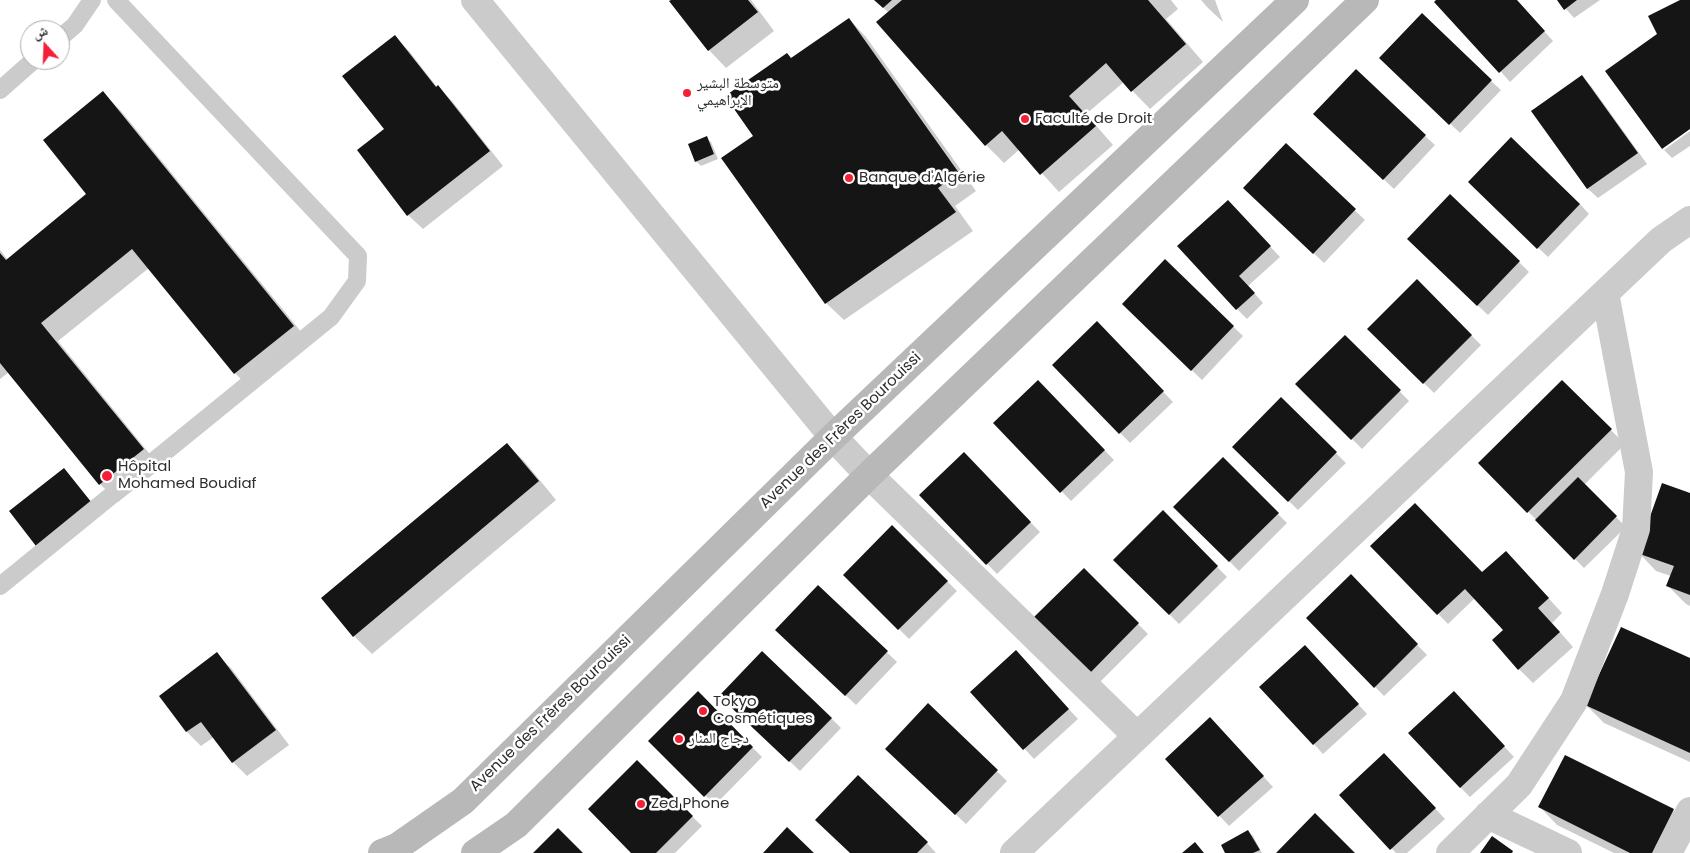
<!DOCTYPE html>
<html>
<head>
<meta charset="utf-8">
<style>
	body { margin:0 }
	#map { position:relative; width:1690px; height:853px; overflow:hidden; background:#fff; font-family:Poppins,"Noto Naskh Arabic",sans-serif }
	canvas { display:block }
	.north { position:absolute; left:20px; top:20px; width:50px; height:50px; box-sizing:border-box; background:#fff; border:1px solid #ababab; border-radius:50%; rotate:340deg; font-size:14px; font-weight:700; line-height:20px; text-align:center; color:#2e2e2e }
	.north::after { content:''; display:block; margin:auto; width:18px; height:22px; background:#f42035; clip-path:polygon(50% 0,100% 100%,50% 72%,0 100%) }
</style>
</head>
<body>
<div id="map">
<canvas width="1690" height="853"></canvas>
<div class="north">ش</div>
</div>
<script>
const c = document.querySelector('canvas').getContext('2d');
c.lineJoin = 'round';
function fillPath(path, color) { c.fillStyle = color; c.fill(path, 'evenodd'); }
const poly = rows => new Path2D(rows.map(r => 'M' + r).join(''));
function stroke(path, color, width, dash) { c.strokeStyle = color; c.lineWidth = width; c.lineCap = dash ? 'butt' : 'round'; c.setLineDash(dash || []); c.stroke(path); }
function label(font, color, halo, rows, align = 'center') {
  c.font = font + ' Poppins,"Noto Naskh Arabic",sans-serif'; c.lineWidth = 5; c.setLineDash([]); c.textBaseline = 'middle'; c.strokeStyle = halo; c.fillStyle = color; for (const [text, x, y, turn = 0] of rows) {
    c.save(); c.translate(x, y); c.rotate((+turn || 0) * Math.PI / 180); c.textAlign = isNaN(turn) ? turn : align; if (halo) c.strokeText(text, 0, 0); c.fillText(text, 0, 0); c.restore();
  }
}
fillPath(poly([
	[673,0,751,0,774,31,726,68,709,50],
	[876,0,1171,0,1178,9,1166,19,1203,62,1150,109,1124,82,1086,114,1113,145,1059,192,1020,149,1004,163,986,145,878,22,889,13],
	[1201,0,1215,0,1223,22,1208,8],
	[1437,0,1516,0,1553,41,1510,82],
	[1558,0,1600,0,1574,18],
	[849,19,866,37,976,191,955,206,973,231,844,320,826,303,754,136,792,59],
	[395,37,409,51,437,87,452,101,503,166,423,229,408,215,385,130],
	[1391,67,1491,81,1501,90,1460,133],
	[1581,76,1591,86,1647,164,1598,198,1588,189,1533,111],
	[103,93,121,111,311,344,252,391,235,373,149,268,58,341,161,468,118,502,100,484,9,372,0,379,0,250,8,260,88,194],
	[1324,123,1425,136,1435,145,1394,189],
	[1690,131,1690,146,1672,158,1664,150],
	[706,138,711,142,718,159,701,166,696,161],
	[1286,144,1365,220,1324,263,1254,197],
	[1479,192,1580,204,1589,214,1548,257],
	[1237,211,1280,257,1248,286,1263,303,1247,319,1237,309],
	[1418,249,1519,262,1529,272,1488,315],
	[1165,261,1243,336,1202,380,1133,314],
	[1417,281,1481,345,1434,393,1369,329],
	[1097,323,1173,402,1130,443,1054,365],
	[1345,336,1409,401,1362,449,1297,384],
	[1038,382,1114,460,1071,501,995,423],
	[1562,382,1625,444,1584,485,1626,527,1584,568,1480,463],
	[1281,399,1346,463,1298,510,1234,447],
	[507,444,525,462,556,500,372,654,354,636],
	[964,453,1040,532,997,574,921,495],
	[1223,459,1287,523,1239,571,1175,507],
	[1690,495,1690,606,1686,604,1668,586,1671,576,1656,571,1639,553],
	[1163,512,1227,577,1179,624,1115,560],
	[892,527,957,591,909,639,845,575],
	[1372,546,1483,574,1520,567,1562,613,1552,623,1573,647,1533,683,1519,669,1504,630,1475,598,1448,624],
	[1084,570,1148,634,1100,682,1036,617],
	[1351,576,1427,655,1384,696,1308,618],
	[818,586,897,662,856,705,786,639],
	[216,654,231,668,289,745,247,776,233,762,214,737,201,746,187,732,161,697],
	[1315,657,1367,714,1323,754,1314,744],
	[1690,660,1690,762,1604,723,1586,705],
	[1025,662,1078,719,1034,759,972,692],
	[698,693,762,757,715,805,650,741],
	[1463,702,1514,757,1470,797,1460,787],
	[730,705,831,718,841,728,800,771],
	[928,705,1007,781,966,824,896,759],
	[1220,729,1273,787,1229,826,1166,759],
	[637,762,702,826,675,853,633,853],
	[1394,764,1445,819,1407,853,1396,853,1341,795],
	[1540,807,1673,810,1690,827,1678,853,1614,853,1557,825],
	[1248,831,1253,836,1262,853,1227,853],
	[927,843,936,853,851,853]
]), '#0003');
fillPath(poly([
	[671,0,748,0,758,12,708,51,669,1],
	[874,0,892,0,883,8],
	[902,0,1148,0,1186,44,1131,92,1106,63,1069,96,1096,126,1040,175,1002,131,985,146,876,22],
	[1436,0,1517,0,1545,31,1499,73,1434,2],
	[1557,0,1577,0,1564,10],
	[1680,0,1690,0,1690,129,1662,149,1605,71,1657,34,1648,16],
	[1422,13,1492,80,1449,125,1379,58],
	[849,18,959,173,938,188,956,212,825,304,721,158,753,136,725,96,787,53,791,58],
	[395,35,436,87,438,85,490,151,407,216,357,150,384,129,342,76],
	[1356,69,1426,135,1383,180,1313,114],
	[1582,75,1638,153,1587,189,1531,111],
	[103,91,294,326,234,374,132,249,41,323,144,449,99,485,0,363,0,253,6,260,86,194,43,140],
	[707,136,714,154,695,162,688,144],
	[1511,137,1580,204,1537,249,1468,182],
	[1286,143,1356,209,1313,254,1243,188],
	[1450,194,1520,261,1477,306,1407,239],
	[1228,200,1271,246,1239,276,1255,293,1236,310,1177,246],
	[1165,259,1234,326,1191,371,1122,304],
	[1417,279,1472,335,1423,384,1367,329],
	[1097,321,1164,391,1119,434,1052,365],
	[1345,335,1401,390,1351,440,1295,384],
	[1038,380,1105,450,1060,493,993,423],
	[1562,380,1612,429,1527,513,1478,463],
	[1281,397,1337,452,1288,502,1232,447],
	[507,443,539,481,353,637,321,598],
	[964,452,1031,522,986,565,919,495],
	[1223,457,1279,513,1229,562,1173,507],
	[64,468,92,503,36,546,9,511],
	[1578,477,1617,516,1574,560,1535,520],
	[1662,483,1690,493,1690,595,1666,586,1674,566,1637,553],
	[1415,503,1482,572,1506,551,1549,598,1538,608,1560,632,1518,670,1492,640,1503,630,1465,589,1437,615,1370,546],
	[1163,510,1218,566,1169,615,1113,560],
	[892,525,948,581,898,630,843,575],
	[1084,568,1139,623,1090,673,1034,617],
	[1351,574,1418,644,1374,688,1306,618],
	[818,585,888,651,845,696,775,630],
	[1621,627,1690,658,1690,753,1585,705],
	[1305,645,1359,704,1313,745,1259,687],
	[1016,650,1069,709,1023,750,970,692],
	[762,651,832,718,789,762,719,696],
	[217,652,276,730,232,763,201,722,186,732,159,696],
	[698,691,753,747,704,797,648,741],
	[1454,691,1505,746,1460,788,1408,733],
	[928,703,998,770,955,815,885,749],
	[1210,717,1264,776,1218,817,1165,759],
	[1384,753,1436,808,1390,850,1339,795],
	[1565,755,1674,809,1652,853,1630,853,1538,807],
	[637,760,693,816,656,853,631,853,588,809],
	[858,775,928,842,917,853,850,853,815,820],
	[1315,813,1355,853,1276,853],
	[787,827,814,853,763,853],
	[558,828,583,853,533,853],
	[1248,830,1260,850,1253,853,1225,853,1221,845],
	[1492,836,1513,851,1512,853,1480,853],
	[1195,842,1204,853,1182,853]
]), '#151515');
stroke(poly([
	[60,38,75,25,92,0],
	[0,90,34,60],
	[0,586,331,317,357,281,358,256,116,0]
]), '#cbcbcb', 18);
stroke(poly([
	[869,475,1137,736],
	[1488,815,1568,853],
	[1014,853,1661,240,1690,220],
	[1450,853,1519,785,1574,701,1615,594,1636,529,1639,472,1605,293],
	[1668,853,1690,811]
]), '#cbcbcb', 28);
stroke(poly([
	[475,0,833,437,869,475]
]), '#cbcbcb', 28);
stroke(poly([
	[382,853,397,847,463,801,833,437,1295,0],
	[475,853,516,825,869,475,1365,0]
]), '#b8b8b8', 28);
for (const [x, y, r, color] of [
	[687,93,5,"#f42035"],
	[1025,119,5,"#f42035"],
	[849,178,5,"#f42035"],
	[107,476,6,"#f42035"],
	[703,711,5,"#f42035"],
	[679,739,5,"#f42035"],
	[641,804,5,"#f42035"]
]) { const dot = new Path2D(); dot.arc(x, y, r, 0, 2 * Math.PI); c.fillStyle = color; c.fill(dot); stroke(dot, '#fff', 2); }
label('15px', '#2e2e2e', '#fff', [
	["متوسطة البشير",697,84],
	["الإبراهيمي",697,101],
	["Faculté de Droit",1035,119],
	["Banque d'Algérie",859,178],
	["Hôpital",118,467],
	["Mohamed Boudiaf",118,484],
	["Tokyo",713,702],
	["Cosmétiques",713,719],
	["دجاج المنار",689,739],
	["Zed Phone",651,804]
], 'left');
label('15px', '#2e2e2e', '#fff', [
	["Avenue des Frères Bourouissi",841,431,-44],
	["Avenue des Frères Bourouissi",551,714,-44]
]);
</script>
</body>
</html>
